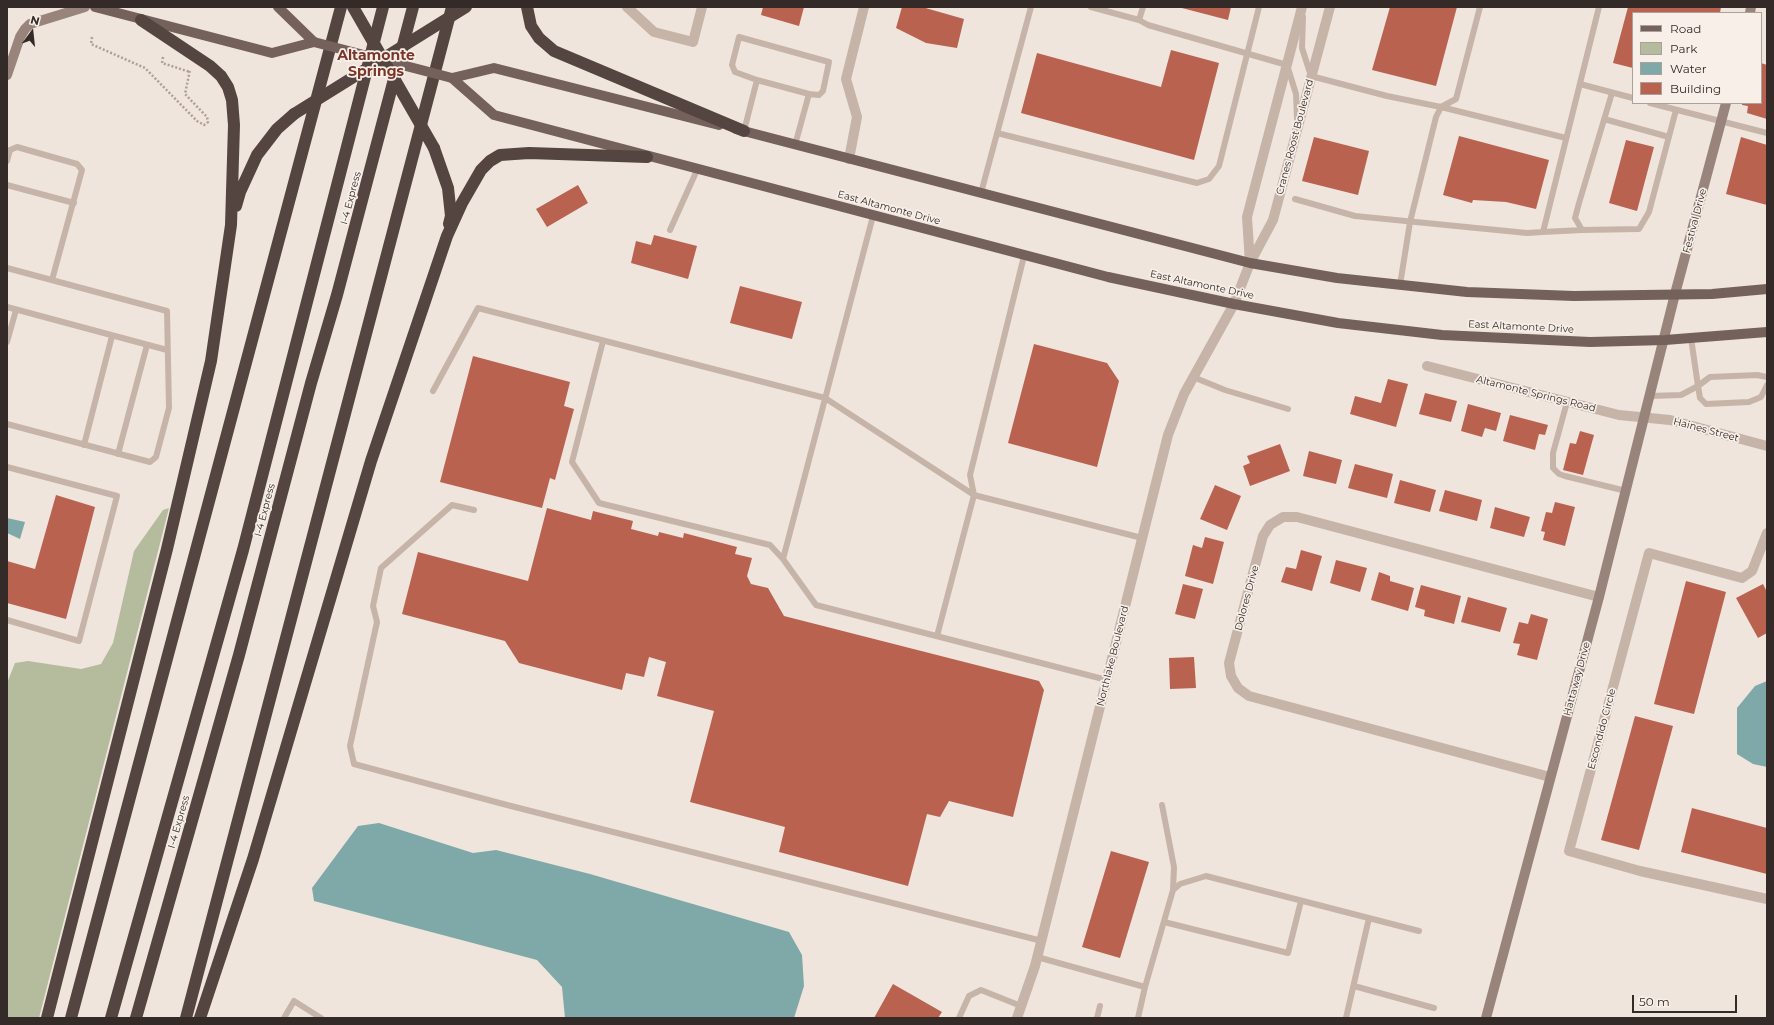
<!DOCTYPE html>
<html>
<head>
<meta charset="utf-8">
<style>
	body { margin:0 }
	#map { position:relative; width:1774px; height:1025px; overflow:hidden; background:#efe5dc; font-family:Montserrat,sans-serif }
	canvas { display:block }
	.frame { position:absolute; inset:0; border:8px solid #342b28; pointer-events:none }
	.legend { position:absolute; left:1632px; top:12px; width:130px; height:92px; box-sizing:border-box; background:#f7efe8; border:1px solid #a9a19b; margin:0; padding:5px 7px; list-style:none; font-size:12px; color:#342b28 }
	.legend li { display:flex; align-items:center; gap:8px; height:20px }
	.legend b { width:20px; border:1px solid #a9a19b }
	.north { position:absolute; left:12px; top:12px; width:40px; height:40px; -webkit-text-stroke:3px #f7efe8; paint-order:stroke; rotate:15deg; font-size:11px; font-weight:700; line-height:16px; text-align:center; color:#342b28 }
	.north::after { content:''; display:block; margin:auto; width:14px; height:18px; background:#342b28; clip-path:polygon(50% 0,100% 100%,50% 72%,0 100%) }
	.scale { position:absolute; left:1632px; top:995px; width:105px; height:18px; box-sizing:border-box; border:2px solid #342b28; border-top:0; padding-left:5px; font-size:12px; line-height:14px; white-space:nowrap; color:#342b28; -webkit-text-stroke:3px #f7efe8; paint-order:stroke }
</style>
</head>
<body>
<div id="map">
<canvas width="1774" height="1025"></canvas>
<div class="frame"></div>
<ul class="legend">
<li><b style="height:5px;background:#74615b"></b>Road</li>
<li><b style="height:11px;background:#b4bc9d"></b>Park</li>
<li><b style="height:11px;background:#7ea9a8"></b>Water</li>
<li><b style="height:11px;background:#b96250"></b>Building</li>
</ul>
<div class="north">N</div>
<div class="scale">50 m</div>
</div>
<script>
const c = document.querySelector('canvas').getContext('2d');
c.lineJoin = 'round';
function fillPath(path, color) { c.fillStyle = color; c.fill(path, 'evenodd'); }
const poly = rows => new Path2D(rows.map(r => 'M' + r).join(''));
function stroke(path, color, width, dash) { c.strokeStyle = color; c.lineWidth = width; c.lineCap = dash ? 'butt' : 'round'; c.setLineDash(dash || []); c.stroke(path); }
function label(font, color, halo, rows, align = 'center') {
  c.font = font + ' Montserrat,sans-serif'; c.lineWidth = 3.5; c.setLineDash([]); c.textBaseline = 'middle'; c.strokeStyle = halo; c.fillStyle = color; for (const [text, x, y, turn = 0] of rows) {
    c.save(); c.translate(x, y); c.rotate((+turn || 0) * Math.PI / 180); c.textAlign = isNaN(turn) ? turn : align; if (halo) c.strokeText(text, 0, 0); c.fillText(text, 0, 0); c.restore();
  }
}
fillPath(poly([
	[169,508,39,1018,7,1018,7,683,15,663,28,661,81,669,101,664,113,643,134,551,163,510]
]), '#b4bc9d');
fillPath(poly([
	[7,518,25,522,20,539,7,533],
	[1767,681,1767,767,1753,764,1737,754,1737,708,1755,686],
	[379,823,473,853,496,850,590,874,789,932,802,955,804,986,794,1018,565,1018,562,987,537,960,314,901,312,888,358,826]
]), '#7ea9a8');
fillPath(poly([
	[763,7,804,7,799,26,761,15],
	[902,7,922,7,964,19,957,48,926,43,896,28],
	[1178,7,1231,7,1228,20],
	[1390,7,1457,7,1436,86,1372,70],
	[1628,7,1721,7,1720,13,1633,13,1633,68,1613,63],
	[1171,50,1219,63,1194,160,1021,113,1037,53,1161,87],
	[1761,63,1767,65,1767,119,1747,113,1748,106,1742,105,1742,103,1761,103],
	[1459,136,1549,160,1536,209,1506,202,1473,200,1472,203,1443,195],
	[1314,137,1369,151,1358,195,1302,181],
	[1741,137,1767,145,1767,205,1726,194],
	[1626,140,1654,147,1637,211,1609,203],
	[578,185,588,203,547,227,536,209],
	[654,235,697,246,688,279,631,263,636,241,651,245],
	[740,286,802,302,792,339,730,323],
	[1034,344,1107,363,1119,381,1097,467,1008,443],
	[473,356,570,382,564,406,574,409,555,480,550,478,542,508,440,482],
	[1388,379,1408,384,1396,427,1350,414,1355,396,1381,403],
	[1425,393,1457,401,1451,422,1419,414],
	[1468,404,1501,413,1496,431,1485,428,1482,437,1461,431],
	[1510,415,1548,425,1545,435,1539,434,1535,450,1503,441],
	[1580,431,1594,435,1583,475,1563,470,1570,443,1576,444],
	[1280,444,1290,471,1250,486,1243,466,1250,463,1247,456],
	[1309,451,1342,460,1336,484,1303,476],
	[1355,464,1393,474,1387,498,1348,488],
	[1400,480,1436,490,1430,512,1394,503],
	[1215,485,1241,496,1227,530,1200,519],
	[1445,490,1482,500,1477,521,1439,511],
	[56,495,95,507,66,619,7,603,7,561,35,569],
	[1555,502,1575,507,1565,546,1543,540,1545,532,1541,531,1546,512,1552,513],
	[1495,507,1530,517,1524,537,1490,528],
	[547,508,591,520,593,511,633,521,631,529,658,536,659,532,683,538,684,533,737,547,735,554,752,558,747,576,751,584,768,588,784,616,1039,681,1044,690,1013,817,949,801,940,817,927,814,908,886,779,852,785,827,690,802,714,711,657,696,666,662,649,657,644,677,626,673,622,690,519,663,505,641,402,614,418,552,528,581],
	[1205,537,1224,542,1213,584,1185,576,1193,545,1202,548],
	[1301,550,1322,556,1312,591,1281,582,1286,567,1296,569],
	[1336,560,1367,568,1360,592,1330,583],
	[1379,572,1390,576,1390,581,1414,588,1408,611,1371,600],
	[1686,581,1726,592,1694,714,1654,704],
	[1183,584,1203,589,1195,619,1175,614],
	[1763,584,1767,592,1767,633,1758,638,1736,598],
	[1421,585,1461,596,1454,624,1424,616,1425,610,1415,607],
	[1468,597,1507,608,1500,632,1461,622],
	[1531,614,1548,619,1537,660,1517,655,1520,644,1513,643,1519,622,1528,624],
	[1194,657,1196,688,1170,689,1169,658],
	[1635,716,1673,726,1639,850,1601,840],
	[1692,808,1767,828,1767,874,1681,852],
	[1111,851,1149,862,1120,958,1082,947],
	[893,984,942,1012,938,1018,874,1018]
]), '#b96250');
stroke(poly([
	[92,37,91,44,145,68,197,121,204,125,208,122,207,117,185,94,190,70],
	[163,57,162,63,190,72]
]), '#b19e93', 2.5, [2, 2]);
stroke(poly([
	[1091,7,1139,20,1148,25,1287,65,1296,94,1297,119],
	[1303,17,1302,48,1311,76,1387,96,1441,107,1566,138],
	[1139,20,1143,7],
	[757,80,735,72,732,65,739,37,829,62,823,91,819,95,809,94],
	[1580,84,1633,98],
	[1612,93,1579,203,1575,218,1582,230,1639,229,1649,212,1676,110],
	[1650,103,1767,133],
	[1604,119,1669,137],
	[744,131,757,80,809,94,795,145],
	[997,133,1197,183,1209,179,1219,166,1259,7],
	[7,161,10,150,17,147,77,164,82,170,52,280],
	[7,185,74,203],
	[981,193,1031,7],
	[1295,199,1355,216,1527,233,1543,232,1599,7],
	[670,230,697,170],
	[1543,232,1582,230],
	[7,268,167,311,169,408,156,457,150,462,7,424],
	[1400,285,1410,222,1436,117,1441,107,1456,99,1480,7],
	[7,307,167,350],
	[1691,338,1698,386,1710,377,1757,375,1767,377],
	[603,341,572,462,599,503,770,545,783,559,816,605,1107,680],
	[7,342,16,310],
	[1193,377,1225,390,1288,409],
	[433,391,478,308,825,398,974,495,1142,538],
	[1650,396,1681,395,1698,386,1700,398,1706,404,1749,402,1761,397,1767,385],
	[1567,402,1553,453,1553,468,1559,474,1565,476,1626,491],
	[84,445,112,336],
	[118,454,147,345],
	[7,467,117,496,79,641,7,620],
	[474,510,452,505,381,568,373,606,377,622,350,746,354,764,507,805,1042,941],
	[783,559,873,216],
	[937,636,974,495,970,475,1024,256],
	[1173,890,1180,884,1206,876,1419,931],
	[1164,922,1288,953,1301,901],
	[1037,957,1145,987,1173,890,1174,867,1162,805],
	[1354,986,1434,1008],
	[284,1018,294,1001,321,1018],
	[959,1018,969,996,981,990,1021,1006],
	[1097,1018,1100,1006],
	[1138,1018,1145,987],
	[1346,1018,1369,918]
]), '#c6b4a9', 6);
stroke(poly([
	[627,7,654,32,693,42,702,7],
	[849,159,857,117,846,79,864,7],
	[1250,263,1247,217,1302,7],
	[1427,366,1619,415,1670,420,1767,446],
	[1767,533,1752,571,1742,578,1649,553,1569,851,1640,871,1767,899],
	[1550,777,1249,696,1238,688,1231,676,1229,663,1263,536,1270,525,1283,517,1297,517,1599,597],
	[1017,1018,1035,966,1168,435,1184,394,1234,304,1250,263,1273,220,1330,7]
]), '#c6b4a9', 10);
stroke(poly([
	[1750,13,1751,7],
	[7,75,20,37,25,29,30,24,85,7],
	[1486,1018,1599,597,1675,294,1726,103]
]), '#99847b', 10);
stroke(poly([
	[95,7,272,53,314,42],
	[278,7,314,42],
	[452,78,494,115,1108,277,1234,304,1338,323,1442,335,1590,342,1665,340,1767,332],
	[452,78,494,68,719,125],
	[736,129,1250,263,1337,278,1467,292,1574,296,1712,294,1767,289]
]), '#74615b', 10);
stroke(poly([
	[527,7,531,26,539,38,554,51,744,131],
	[434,148,448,188,451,216,449,224],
	[236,206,240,192,257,155,277,129,294,114],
	[47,1018,167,549,211,361,231,225,234,125,232,100,228,87,221,76,210,66,141,20],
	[71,1018,341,7],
	[111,1018,243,550,383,7],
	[136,1018,239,655,311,383,337,295,413,7],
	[186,1018,452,7],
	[200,1018,253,859,371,461,447,236,462,203,481,170,490,161,500,155,529,153,647,157]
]), '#544540', 12);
stroke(poly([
	[314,42,452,78]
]), '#74615b', 10);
stroke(poly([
	[353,7,434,148],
	[294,114,466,7]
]), '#544540', 12);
label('10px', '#342b28', '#f7efe8', [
	["Cranes Roost Boulevard",1295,137,-75],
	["I-4 Express",351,198,-75],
	["East Altamonte Drive",889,208,15],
	["Festival Drive",1695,221,-75],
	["East Altamonte Drive",1202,285,12],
	["East Altamonte Drive",1521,327,3],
	["Altamonte Springs Road",1536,394,14],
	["Haines Street",1706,430,15],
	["I-4 Express",265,510,-75],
	["Dolores Drive",1247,598,-75],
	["Northlake Boulevard",1113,656,-76],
	["Hattaway Drive",1577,679,-75],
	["Escondido Circle",1602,729,-75],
	["I-4 Express",179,822,-74]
]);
label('bold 14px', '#7a3729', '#f7efe8', [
	["Altamonte",376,56],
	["Springs",376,72]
]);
</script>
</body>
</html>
